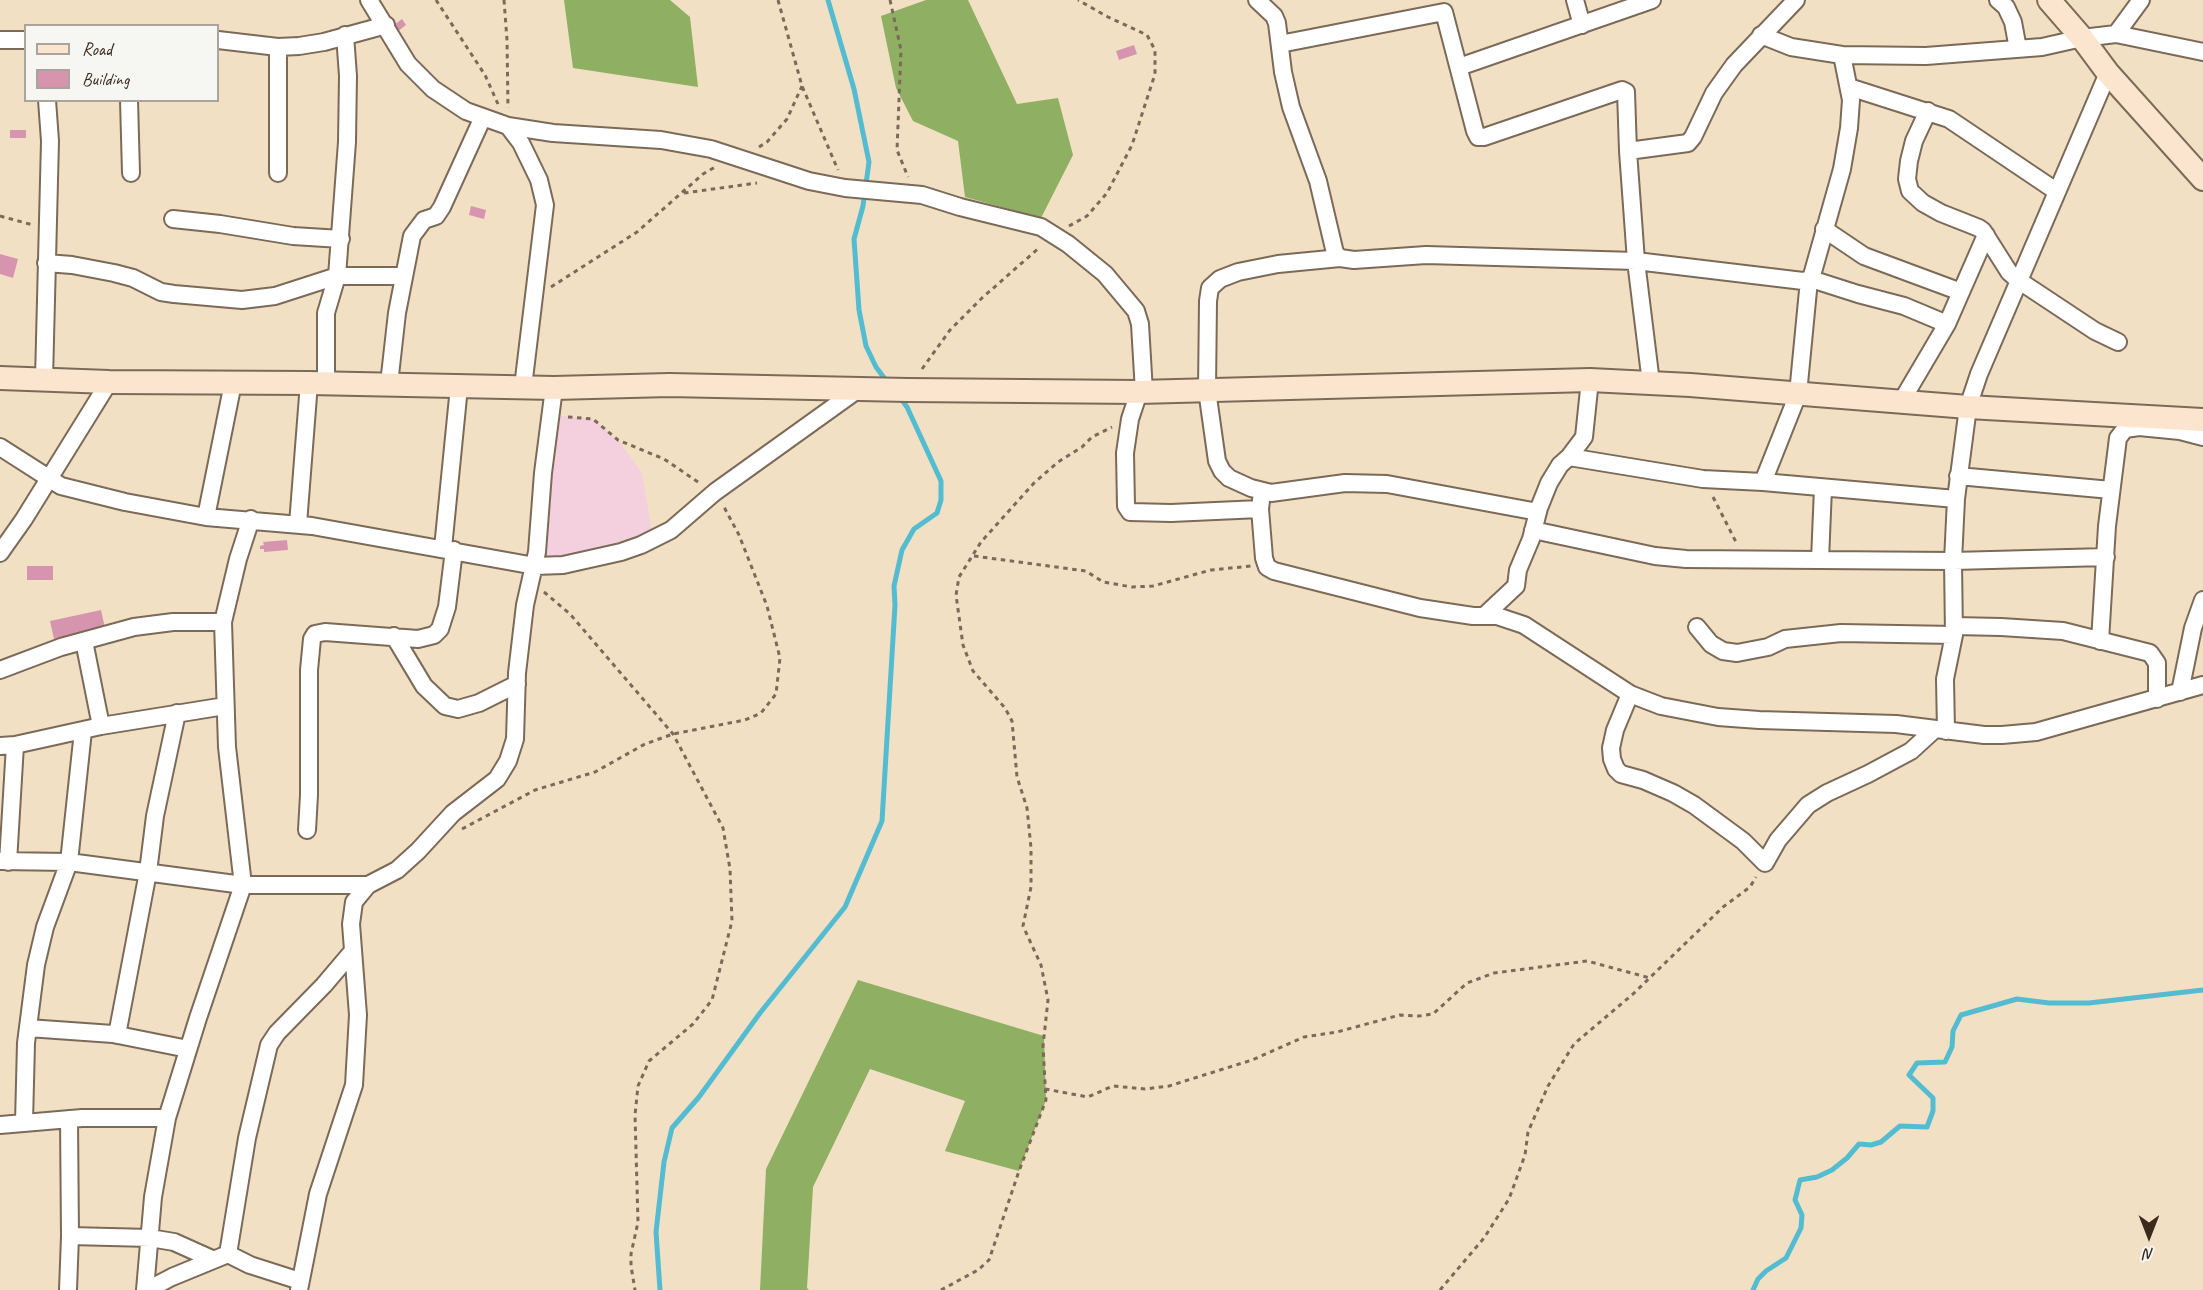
<!DOCTYPE html>
<html>
<head>
<meta charset="utf-8">
<style>
	body { margin:0 }
	#map { position:relative; width:2203px; height:1290px; overflow:hidden; background:#f2e0c5; font-family:Caveat,sans-serif }
	canvas { display:block }
	.legend { position:absolute; left:24px; top:24px; width:195px; height:78px; box-sizing:border-box; background:#f6f6f2; border:2px solid #aba49d; margin:0; padding:8px 10px; list-style:none; font-size:18px; color:#3b2a1e }
	.legend li { display:flex; align-items:center; gap:12px; height:30px }
	.legend b { width:30px; border:2px solid #aba49d }
	.north { position:absolute; left:2119px; top:1206px; width:60px; height:60px; -webkit-text-stroke:4px #f6f6f2; paint-order:stroke; rotate:180deg; font-size:16px; font-weight:700; line-height:24px; text-align:center; color:#3b2a1e }
	.north::after { content:''; display:block; margin:auto; width:21px; height:27px; background:#3b2a1e; clip-path:polygon(50% 0,100% 100%,50% 72%,0 100%) }
</style>
</head>
<body>
<div id="map">
<canvas width="2203" height="1290"></canvas>
<ul class="legend">
<li><b style="height:8px;background:#fbe5cf"></b>Road</li>
<li><b style="height:16px;background:#d794ae"></b>Building</li>
</ul>
<div class="north">N</div>
</div>
<script>
const c = document.querySelector('canvas').getContext('2d');
c.lineJoin = 'round';
function fillPath(path, color) { c.fillStyle = color; c.fill(path, 'evenodd'); }
const poly = rows => new Path2D(rows.map(r => 'M' + r).join(''));
function stroke(path, color, width, dash) { c.strokeStyle = color; c.lineWidth = width; c.lineCap = dash ? 'butt' : 'round'; c.setLineDash(dash || []); c.stroke(path); }
fillPath(poly([
	[551,415,593,419,618,440,642,473,654,544,541,564]
]), '#f4cfdd');
fillPath(poly([
	[564,0,670,0,690,17,698,87,573,68],
	[926,0,968,0,1017,104,1058,98,1073,155,1041,218,965,197,958,141,913,121,896,88,881,16],
	[858,980,1044,1036,1046,1100,1019,1171,945,1151,965,1101,870,1069,813,1187,807,1288,809,1290,760,1290,766,1169]
]), '#8faf62');
stroke(poly([
	[828,0,854,89,869,162,863,206,854,239,859,310,866,346,876,367,888,383],
	[660,1290,656,1232,664,1162,672,1128,699,1097,760,1013,845,907,882,821,895,605,894,586,902,550,914,529,937,513,941,500,941,481,907,407,898,395],
	[1753,1290,1758,1279,1766,1271,1786,1258,1801,1228,1802,1215,1795,1200,1800,1180,1817,1177,1832,1170,1847,1158,1859,1144,1871,1145,1881,1142,1900,1126,1927,1127,1933,1111,1933,1098,1909,1075,1917,1063,1945,1062,1952,1047,1953,1031,1961,1015,2017,999,2049,1003,2089,1003,2203,990]
]), '#54bcd1', 5);
fillPath(poly([
	[402,19,406,25,397,32,393,26],
	[1134,45,1137,54,1119,60,1116,51],
	[10,130,26,130,26,138,10,138],
	[471,206,486,210,484,219,469,215],
	[0,254,18,259,13,278,0,274],
	[287,540,288,550,264,552,264,549,260,549,260,546,264,545,263,542],
	[27,566,53,566,53,580,27,580],
	[101,610,105,628,54,639,50,621]
]), '#d794ae');
const street = poly([
	[369,0,408,64,433,89,466,111,508,126,521,143,539,180,545,205,523,387],
	[1257,0,1274,16,1277,23,1283,72,1291,107,1318,181,1335,253,1340,258],
	[1575,0,1582,25],
	[1998,0,2006,7,2013,22,2018,49],
	[2116,34,2141,0],
	[345,35,348,76,347,142,337,276,403,276],
	[1761,35,1791,47,1842,55,1926,56,2042,47,2082,38,2116,34,2203,52],
	[0,40,26,40],
	[218,40,278,47,299,46,324,42,386,25],
	[1280,44,1444,12,1475,131,1478,137,1484,137,1622,90,1626,92,1628,151],
	[278,47,278,173],
	[1459,67,1652,0],
	[1849,87,1949,119,2056,191],
	[129,100,131,173],
	[1928,111,1914,141,1909,161,1907,179,1910,191,1923,203,1941,213,1979,228,1983,231,2009,272,2018,280,2095,331,2118,342],
	[508,126,553,133,661,140,711,149,809,181,845,188,922,195,960,207,1041,227,1068,244,1105,274,1136,311,1140,324,1144,392],
	[173,219,220,224,293,236,341,239],
	[1824,229,1864,256,1961,292],
	[46,263,72,265,114,273,133,278,161,292,174,294,242,300,275,296,337,276,326,313,326,383],
	[1811,279,1858,294,1904,306,1947,324],
	[44,379,50,141,47,100],
	[1651,383,1636,261,1628,151,1688,143,1693,137,1714,93,1734,65,1796,0],
	[389,384,397,313,412,236,424,220,436,216,442,207,483,117],
	[1139,392,1130,419,1125,453,1126,506,1130,512,1171,513,1260,509],
	[1901,402,1947,324,1986,235],
	[0,447,61,486,125,502,206,517,312,526,535,566,563,565,621,552,641,545,671,530,715,492,860,388],
	[1569,457,1703,479,1763,482,1956,499],
	[1958,476,2111,490],
	[1763,482,1798,394,1809,280],
	[1262,492,1260,509,1264,558,1267,567,1274,571,1420,608,1473,616,1497,616,1524,625,1630,694,1661,706,1718,717,1759,720,1896,724,1984,735,2002,735,2036,732,2203,685],
	[1538,512,1387,484,1345,483,1271,493,1251,488,1229,478,1222,471,1217,461,1207,390,1208,301,1210,288,1220,279,1238,272,1278,264,1340,258,1354,260,1426,255,1636,261,1803,281,1811,279,1842,169,1849,128,1851,100,1842,55],
	[206,517,233,383],
	[298,524,309,383],
	[1533,530,1655,556,1686,559,1953,561,2106,557],
	[443,548,459,387],
	[0,553,24,519,109,382],
	[1820,560,1823,488],
	[1485,615,1516,586,1518,570,1531,539,1539,508,1549,483,1560,465,1569,457,1584,437,1590,380],
	[1954,626,2001,627,2063,631,2150,653,2157,663,2157,699],
	[1697,627,1711,644,1723,651,1737,653,1768,647,1785,639,1841,633,1954,635],
	[394,636,424,686,445,706,458,709,479,703,517,684],
	[84,641,101,726],
	[2100,641,2107,526,2118,438,2125,429,2139,427,2180,431,2203,437],
	[0,670,61,647,134,627,173,622,223,622],
	[2180,692,2193,628,2203,600],
	[1630,694,1615,730,1611,748,1612,759,1616,769,1621,774,1643,780,1673,793,1694,805,1743,841,1765,863,1778,840,1808,805,1827,793,1868,774,1911,751,1935,729],
	[1946,731,1945,679,1954,635,1953,561,1956,499,1968,407,1979,374,2108,73],
	[0,746,15,745,101,726,225,706],
	[307,830,309,795,309,670,312,639,315,634,325,632,418,639,434,635,440,629,447,607,454,550],
	[0,861,69,862,243,885,368,885],
	[8,862,15,745],
	[28,1028,113,1034,188,1049],
	[117,1035,148,872,155,816,177,713],
	[24,1122,26,1043,36,965,45,927,69,862,83,731],
	[0,1125,82,1118,167,1118],
	[70,1236,150,1238,174,1242,212,1259],
	[228,1254,247,1138,269,1045,277,1033,324,985,352,952],
	[68,1290,70,1236,69,1119],
	[145,1290,153,1197,167,1118,198,1018,243,885,227,747,223,622,238,559,251,519],
	[147,1290,172,1277,228,1254,250,1265,300,1281],
	[299,1290,318,1194,354,1085,358,1015,351,924,354,902,368,885,397,870,418,851,453,813,497,779,508,761,515,739,517,673,525,605,537,552,543,473,554,388]
]);
const secondary = poly([
	[2049,0,2082,38,2108,73,2203,179],
	[0,378,109,382,309,383,554,388,669,385,908,390,1139,392,1590,380,1690,385,1968,407,2203,420]
]);
stroke(street, '#7b6a58', 20);
stroke(secondary, '#7b6a58', 26);
stroke(poly([
	[436,0,485,75,498,104],
	[504,0,507,40,508,108],
	[778,0,802,86,838,170],
	[890,0,901,50,897,150,908,177],
	[759,147,767,142,787,119,802,86],
	[684,193,757,183],
	[0,216,33,225],
	[1069,226,1087,216,1107,193,1132,145,1155,74,1155,50,1147,35,1108,17,1078,0],
	[551,287,637,232,703,174,715,167],
	[922,369,950,330,982,298,1040,247],
	[568,417,593,419,618,440,664,459,701,484],
	[1713,497,1736,542],
	[974,556,1086,571,1103,582,1132,587,1153,586,1211,570,1251,566],
	[544,592,570,614,673,734,723,828,730,869,732,921,712,1000,693,1024,649,1061,638,1086,635,1115,638,1222,631,1254,631,1266,635,1290],
	[462,829,535,790,595,772,645,744,673,734,745,720,761,713,776,694,780,658,767,606,739,535,724,507],
	[1045,1089,1088,1097,1113,1086,1145,1089,1169,1086,1252,1060,1304,1037,1337,1032,1400,1015,1419,1016,1433,1014,1467,983,1494,973,1587,961,1650,978],
	[941,1290,978,1270,989,1260,1019,1171,1046,1100,1043,1046,1048,1000,1041,965,1023,926,1031,887,1031,848,1027,808,1017,777,1012,721,1005,708,973,671,963,645,956,595,959,577,981,542,1034,483,1058,462,1082,447,1092,437,1112,427],
	[1440,1290,1484,1238,1509,1199,1525,1155,1528,1132,1548,1086,1574,1044,1633,994,1723,907,1750,887,1756,877]
]), '#7b6a58', 3, [4.5, 4.5]);
stroke(street, '#fff', 16);
stroke(secondary, '#fbe5cf', 22);
</script>
</body>
</html>
